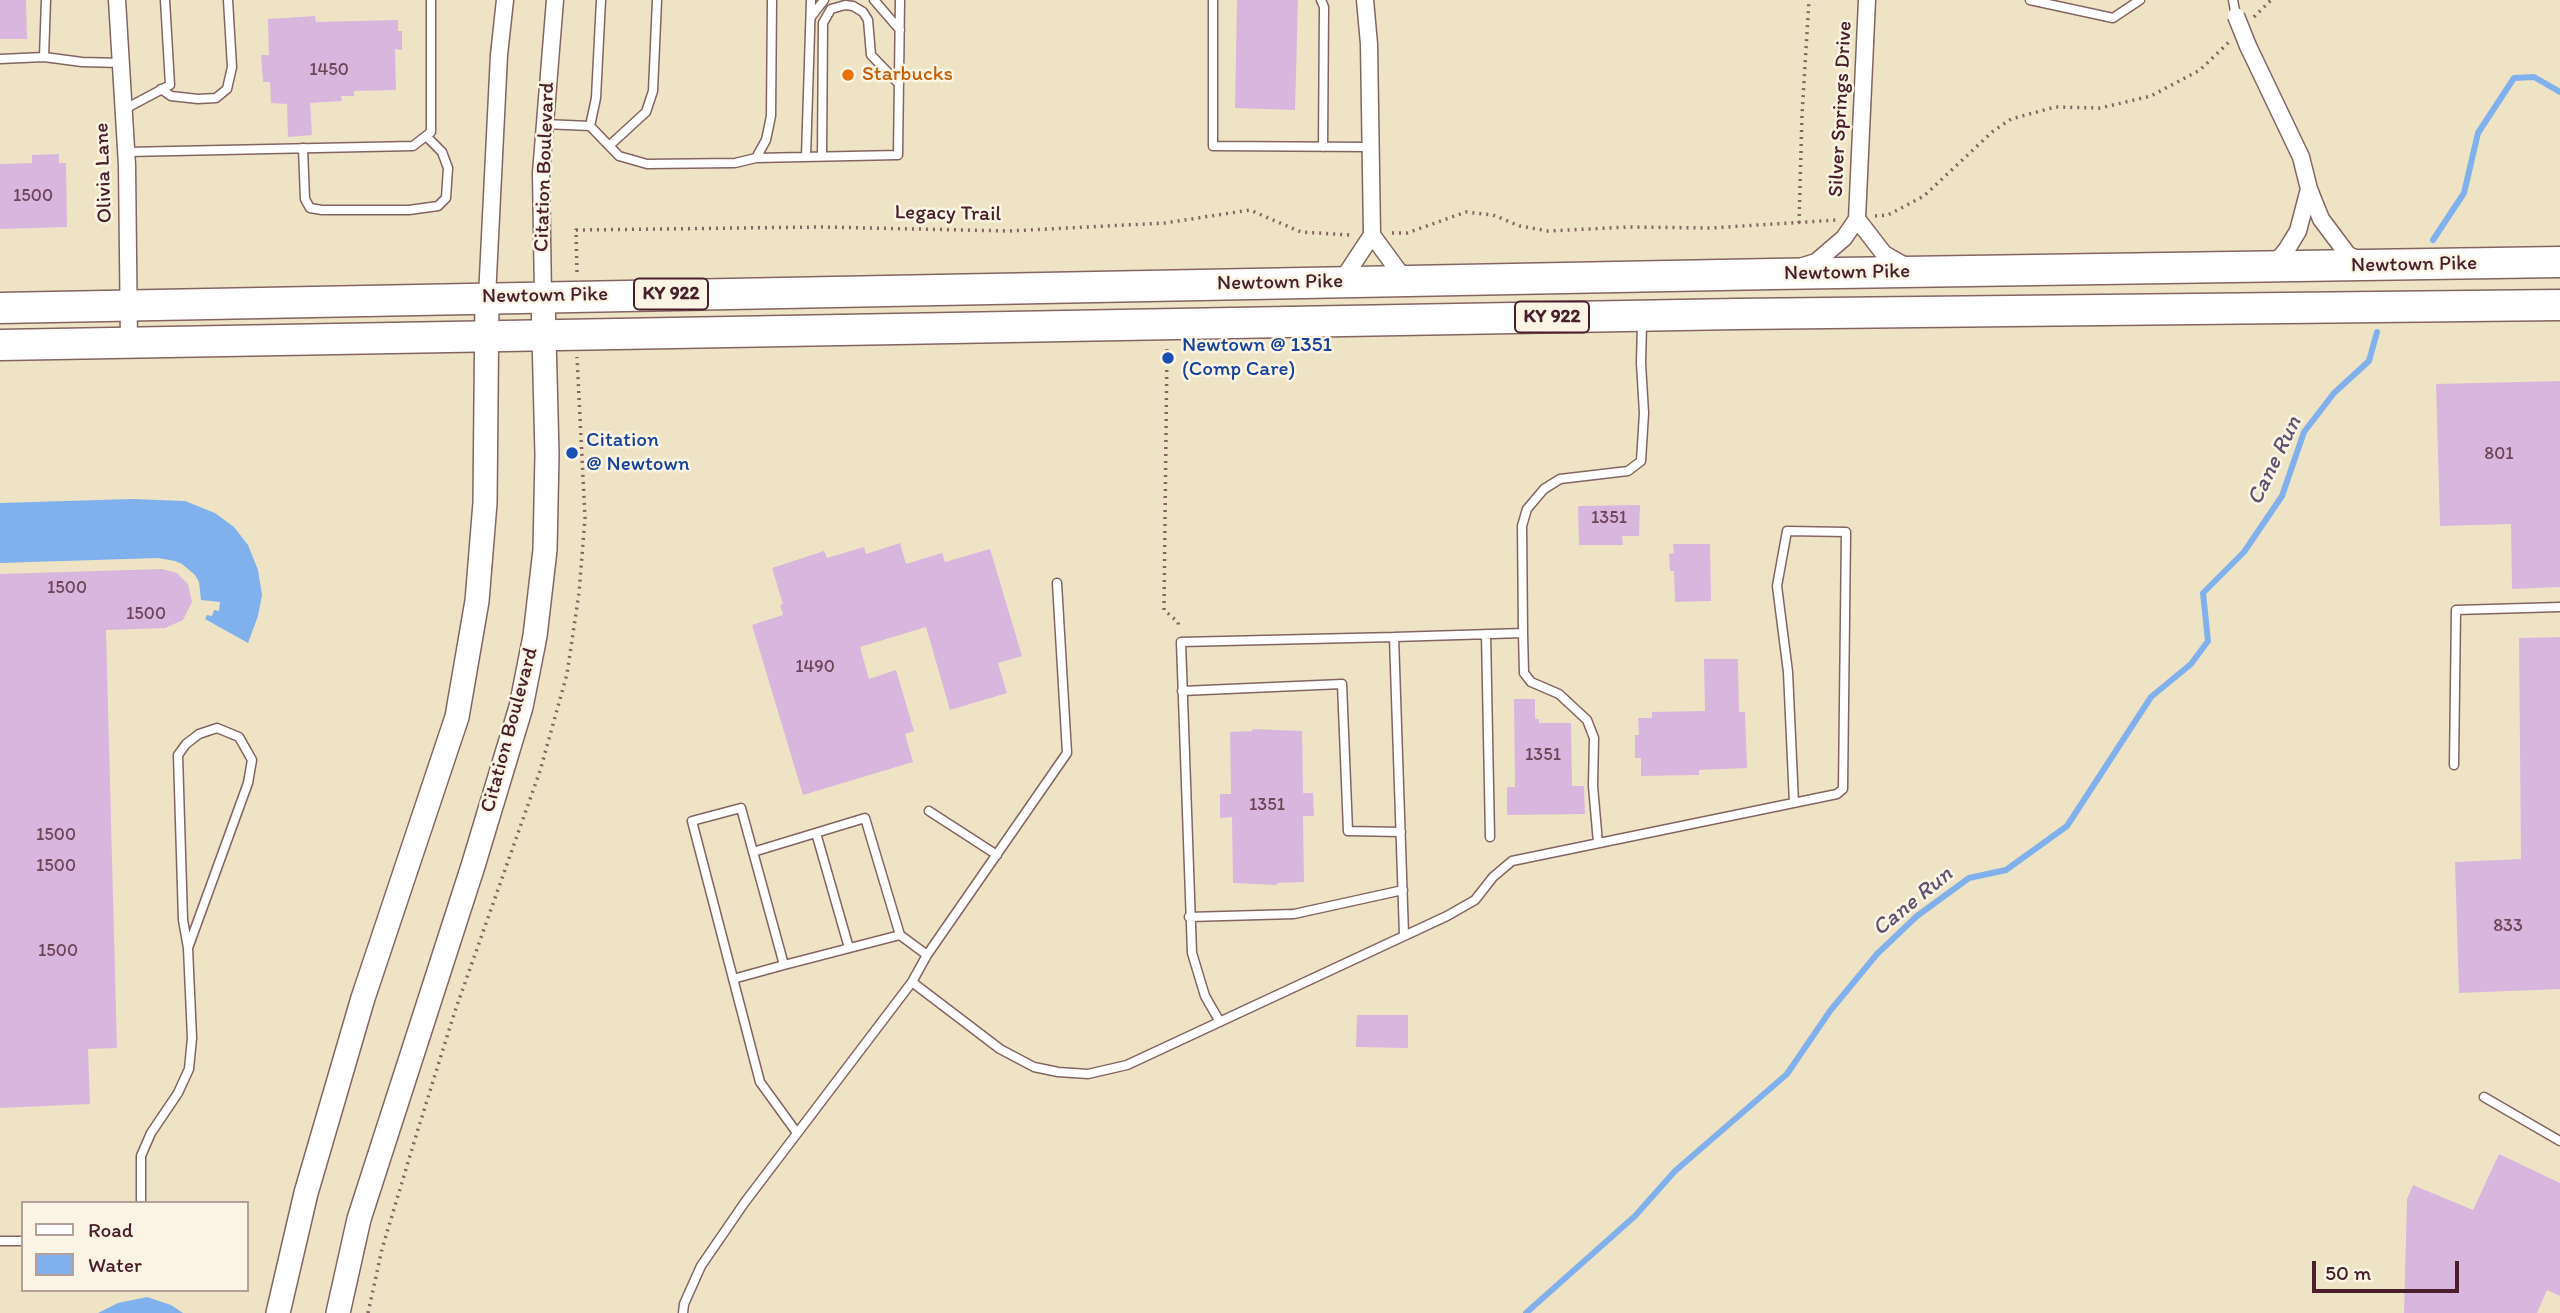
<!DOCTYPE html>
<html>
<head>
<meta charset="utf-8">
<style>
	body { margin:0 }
	#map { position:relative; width:2560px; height:1313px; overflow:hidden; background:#eee4c5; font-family:Itim,sans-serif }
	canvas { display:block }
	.legend { position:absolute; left:21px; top:1201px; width:228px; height:91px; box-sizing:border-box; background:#fcf5e5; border:2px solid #b59f9b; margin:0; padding:9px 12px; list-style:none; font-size:21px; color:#4a1f2b }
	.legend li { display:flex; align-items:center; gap:14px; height:35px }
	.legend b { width:35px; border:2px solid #b59f9b }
	.scale { position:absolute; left:2312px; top:1261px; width:147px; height:32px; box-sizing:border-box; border:4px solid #4a1f2b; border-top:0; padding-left:9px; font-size:21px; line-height:24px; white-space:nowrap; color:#4a1f2b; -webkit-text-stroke:5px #fcf5e5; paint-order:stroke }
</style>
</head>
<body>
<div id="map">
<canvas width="2560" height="1313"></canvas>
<ul class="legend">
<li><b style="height:9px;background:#fff"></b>Road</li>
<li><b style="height:19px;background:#80b1ec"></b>Water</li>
</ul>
<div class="scale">50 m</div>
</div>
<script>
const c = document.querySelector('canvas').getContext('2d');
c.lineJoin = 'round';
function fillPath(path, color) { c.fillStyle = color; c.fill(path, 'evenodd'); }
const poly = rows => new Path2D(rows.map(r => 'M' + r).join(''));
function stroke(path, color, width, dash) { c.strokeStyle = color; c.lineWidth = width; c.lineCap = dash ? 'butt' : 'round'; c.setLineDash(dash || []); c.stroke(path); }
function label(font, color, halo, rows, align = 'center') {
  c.font = font + ' Itim,sans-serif'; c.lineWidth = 5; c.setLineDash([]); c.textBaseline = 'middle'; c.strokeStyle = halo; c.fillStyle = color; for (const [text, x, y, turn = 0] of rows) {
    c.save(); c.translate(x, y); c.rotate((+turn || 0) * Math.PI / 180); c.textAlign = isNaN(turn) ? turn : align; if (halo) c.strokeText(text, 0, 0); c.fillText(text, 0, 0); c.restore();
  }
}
fillPath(poly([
	[131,499,185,501,215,513,234,527,248,545,258,570,262,595,258,616,248,643,205,619,207,615,212,616,214,610,219,611,220,602,201,600,199,582,195,575,182,564,175,561,158,558,0,563,0,503],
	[147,1297,171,1305,183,1313,98,1313,118,1303]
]), '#80b1ec');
stroke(poly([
	[2433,240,2464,193,2478,133,2514,78,2534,77,2560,92],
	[1526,1313,1635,1216,1675,1171,1787,1074,1830,1011,1877,954,1917,916,1969,878,2006,870,2067,826,2151,697,2191,664,2208,641,2203,593,2244,552,2282,496,2304,432,2334,393,2369,361,2377,332]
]), '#80b1ec', 6);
fillPath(poly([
	[0,0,26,0,27,39,0,39],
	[1237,0,1298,0,1295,110,1235,108],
	[315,16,316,22,398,20,398,31,402,31,402,50,395,49,396,90,354,91,354,96,341,96,342,101,310,103,312,135,288,137,287,104,271,103,270,82,263,82,261,55,269,55,268,19],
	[59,154,59,163,66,163,67,227,0,229,0,164,32,163,32,155],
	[2560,381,2560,587,2512,589,2511,524,2440,526,2436,384],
	[1640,505,1639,536,1622,536,1623,545,1579,545,1578,506],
	[900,543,906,564,942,553,945,562,990,549,1022,656,998,663,1007,693,950,710,926,627,860,647,869,679,896,670,914,731,905,734,913,762,803,795,752,625,783,615,780,605,783,604,772,568,824,551,827,558,864,547,866,554],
	[1673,544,1710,544,1711,601,1675,602,1674,571,1670,571,1669,554,1674,553],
	[162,569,177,573,188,584,192,602,183,620,165,628,106,630,117,1048,88,1049,90,1104,0,1108,0,574],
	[2560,637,2560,989,2459,993,2455,862,2521,859,2519,638],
	[1704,659,1738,659,1739,712,1745,712,1747,768,1699,770,1699,775,1641,776,1641,758,1635,758,1635,735,1639,735,1638,718,1652,718,1652,712,1705,711],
	[1514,699,1535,699,1535,719,1539,719,1539,723,1571,723,1572,786,1584,786,1585,814,1507,815,1507,787,1515,787],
	[1252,729,1302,731,1303,793,1313,793,1314,816,1303,816,1304,882,1277,883,1277,885,1233,883,1232,817,1220,818,1220,794,1231,794,1230,732,1253,731],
	[1357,1015,1408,1015,1408,1048,1356,1047],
	[2499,1154,2560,1183,2560,1296,2547,1290,2537,1313,2404,1313,2407,1199,2413,1185,2473,1210]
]), '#d9b6de');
const lane = poly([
	[874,0,900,30],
	[1213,0,1213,146,1371,147],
	[1321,0,1324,7,1323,147],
	[2030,0,2113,18,2140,0],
	[2233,0,2236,16],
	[811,17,824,0],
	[44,57,46,0],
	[0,59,44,57,82,62,121,63],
	[161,89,171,96,198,99,216,98,227,89,232,67,228,0],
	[123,110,170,85,165,0],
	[544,124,590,126,619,156,647,164,735,163,756,158,766,140,771,116,772,0],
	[590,126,596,98,601,0],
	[610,145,646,112,653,91,657,0],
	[303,148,305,199,310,208,322,210,409,210,438,206,446,198,448,168,442,152,426,136],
	[126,152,413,146,431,132,431,0],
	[822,156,823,23,831,9,845,5,853,6,863,12,868,20,871,55,899,84],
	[806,157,811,0],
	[756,158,898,155,900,0],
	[1523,633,1524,673,1531,682,1559,694,1587,720,1594,738,1593,786,1598,843],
	[1486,634,1490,837],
	[1394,637,1523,633,1522,526,1527,509,1544,489,1560,479,1628,471,1641,461,1644,413,1641,363,1642,323],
	[1182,691,1342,684,1348,831,1401,832],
	[2454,765,2456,610,2560,607],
	[929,811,997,855],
	[816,833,849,948],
	[753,852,865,818,900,935,784,965],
	[1189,917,1294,914,1403,890],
	[900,935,927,955],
	[733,979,784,965,741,808,692,821,760,1082,797,1133],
	[912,982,927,955,1067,753,1057,583],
	[1220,1022,1205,996,1192,953,1181,642,1394,637,1404,935],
	[2484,1097,2560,1141],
	[141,1203,141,1156,151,1133,178,1093,189,1069,192,1038,188,948,183,920,178,755,186,744,199,734,217,728,239,737,252,760,248,783,188,948],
	[0,1241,23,1241],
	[683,1313,684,1304,701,1266,745,1202,912,982,1000,1049,1034,1067,1058,1072,1088,1074,1127,1065,1447,916,1475,900,1493,877,1512,861,1837,794,1843,789,1846,532,1787,531,1777,586,1788,672,1794,803]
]);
const street = poly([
	[117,0,127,165,129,344],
	[2248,46,2301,157,2309,189,2321,219,2348,255,2360,260],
	[1857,219,1884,254,1907,267],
	[1372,235,1405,280],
	[1803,266,1816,262,1844,238,1857,219,1867,0],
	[2272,267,2287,249,2298,231,2309,189],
	[1341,282,1372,235,1369,44,1365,0],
	[543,296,541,173,555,0],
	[487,297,499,55,505,0]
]);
const secondary = poly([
	[278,1313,306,1193,363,998,457,717,477,601,485,503,487,297],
	[338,1313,359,1219,473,866,521,707,535,636,545,550,547,455,543,296]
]);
const highway = poly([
	[0,308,1773,274,2560,262],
	[0,345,1737,314,2560,305]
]);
stroke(lane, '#836461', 11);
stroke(street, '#836461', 19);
stroke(secondary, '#836461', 26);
stroke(highway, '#836461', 33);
stroke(poly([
	[2254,17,2271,0],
	[1875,216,1888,215,1924,196,1992,132,2011,119,2055,107,2100,108,2151,96,2200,70,2229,42],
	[1799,223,1802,115,1809,0],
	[1392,233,1407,233,1466,212,1493,215,1520,226,1548,231,1629,227,1711,228,1837,220],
	[577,272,576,230,822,227,1009,231,1165,223,1250,210,1301,232,1350,235],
	[1167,349,1164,610,1178,622,1179,629],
	[368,1313,382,1249,415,1139,455,1011,540,771,567,674,579,593,585,518,577,357]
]), '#836461', 3.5, [2, 5]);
stroke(lane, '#fff', 8);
stroke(street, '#fff', 16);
stroke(secondary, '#fff', 23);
stroke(highway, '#fff', 30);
const streetBridge = poly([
	[2236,16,2248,46]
]);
stroke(streetBridge, '#836461', 19, []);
stroke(streetBridge, '#fff', 16);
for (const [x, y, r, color] of [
	[848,75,7,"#e8710a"],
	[1168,358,7,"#1a4fb4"],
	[572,453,7,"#1a4fb4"]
]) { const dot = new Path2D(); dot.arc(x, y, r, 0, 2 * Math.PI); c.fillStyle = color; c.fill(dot); stroke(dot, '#fcf5e5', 2.5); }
label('18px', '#6e4558', null, [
	["1450",329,70],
	["1500",33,196],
	["801",2499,454],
	["1351",1609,518],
	["1500",67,588],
	["1500",146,614],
	["1490",815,667],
	["1351",1543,755],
	["1351",1267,805],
	["1500",56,835],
	["1500",56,866],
	["833",2508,926],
	["1500",58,951]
]);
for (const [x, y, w] of [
	[671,294,74],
	[1552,317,74]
]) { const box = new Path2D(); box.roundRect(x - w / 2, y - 15.5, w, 31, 5); c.fillStyle = '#fcf5e5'; c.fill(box); stroke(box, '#4a1f2b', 2); }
label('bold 19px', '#4a1f2b', null, [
	["KY 922",671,294],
	["KY 922",1552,317]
]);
label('21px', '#c56008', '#fcf5e5', [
	["Starbucks",862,75]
], 'left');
label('21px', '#4a1f2b', '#fcf5e5', [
	["Silver Springs Drive",1841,109,-87],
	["Citation Boulevard",545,167,-88],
	["Olivia Lane",104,173,-92],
	["Legacy Trail",948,214,1],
	["Newtown Pike",2414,265,-1],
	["Newtown Pike",1847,273,-1],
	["Newtown Pike",1280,283,-1],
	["Newtown Pike",545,296,-1],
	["Citation Boulevard",510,730,-75]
]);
label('21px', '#164399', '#fcf5e5', [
	["Newtown @ 1351",1182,346],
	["(Comp Care)",1182,370],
	["Citation",586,441],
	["@ Newtown",586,465]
], 'left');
label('italic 23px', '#5d526f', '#fcf5e5', [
	["Cane Run",2275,461,-64],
	["Cane Run",1913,902,-39]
]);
</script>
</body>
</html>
